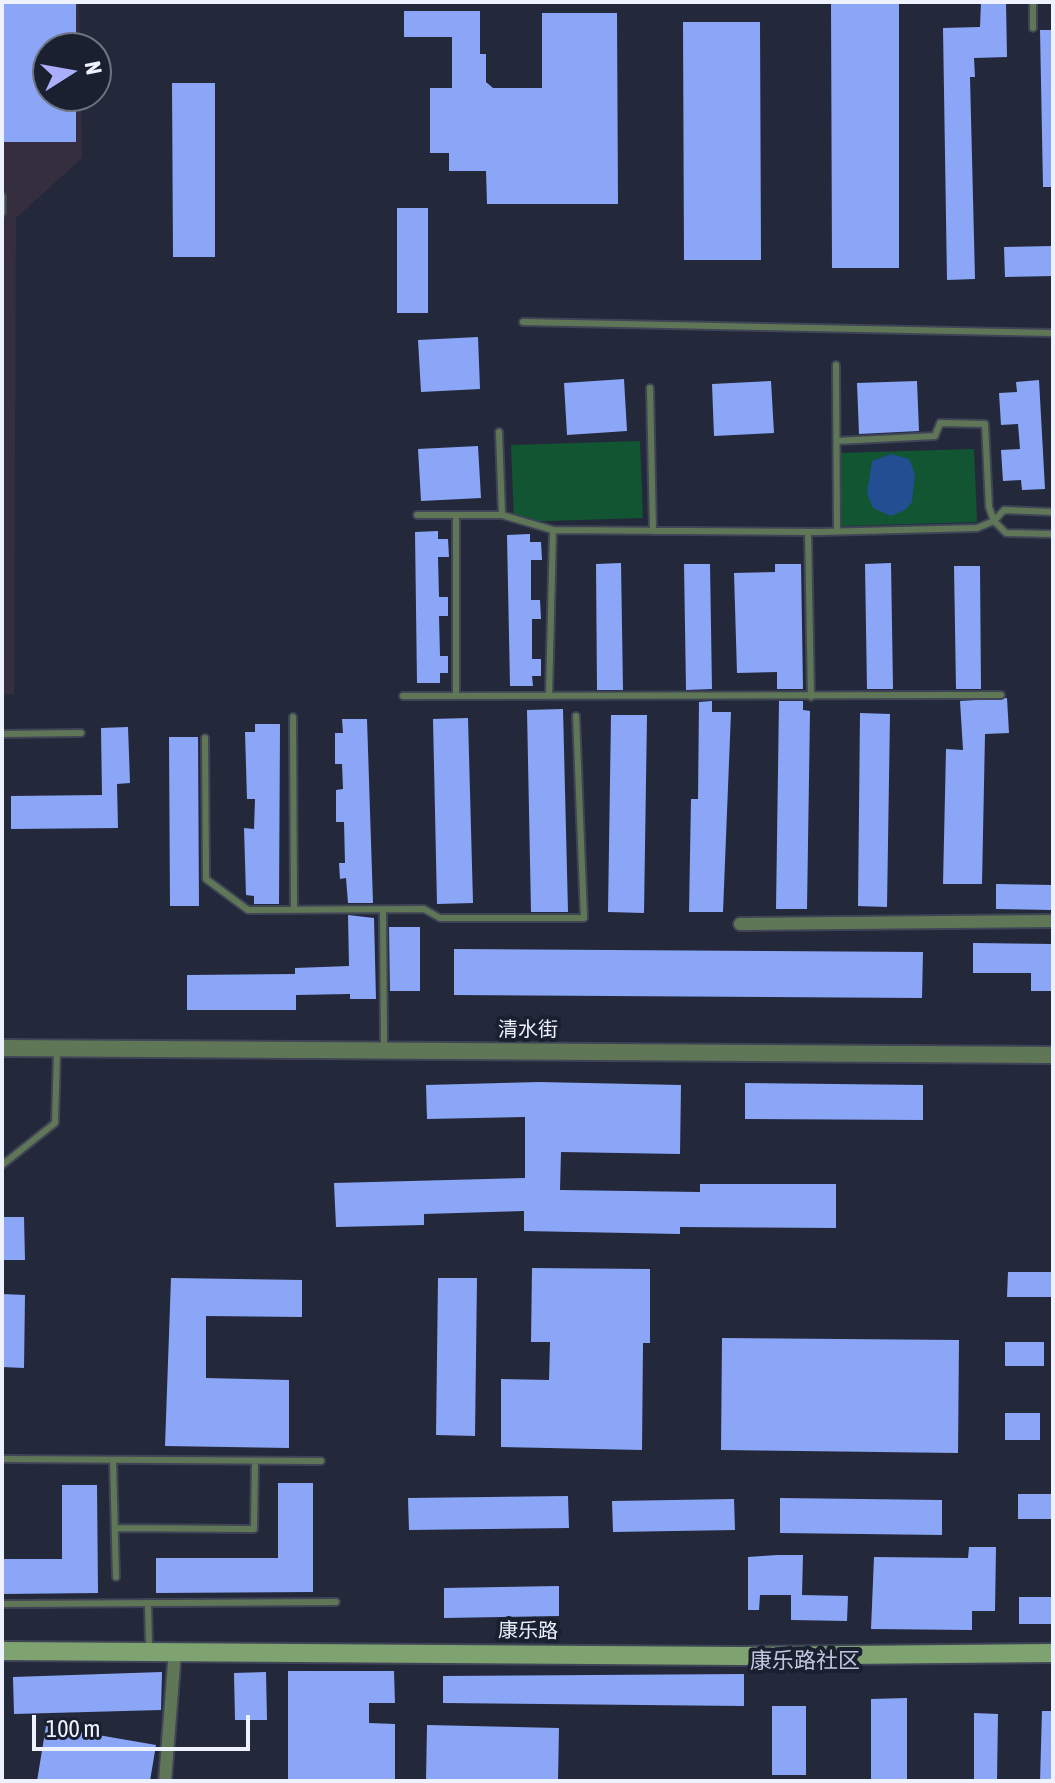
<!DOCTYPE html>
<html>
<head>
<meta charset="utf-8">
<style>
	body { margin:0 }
	#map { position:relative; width:1055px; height:1783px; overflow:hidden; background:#23293b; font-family:"Asap Condensed",sans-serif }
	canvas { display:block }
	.frame { position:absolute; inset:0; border:4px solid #eef2fe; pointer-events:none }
	.north { position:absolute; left:32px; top:32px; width:80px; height:80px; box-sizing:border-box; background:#1a2030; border:2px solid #6f7482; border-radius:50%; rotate:79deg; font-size:22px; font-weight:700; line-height:32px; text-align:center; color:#eef2fe }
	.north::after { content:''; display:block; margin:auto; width:28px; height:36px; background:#abaffb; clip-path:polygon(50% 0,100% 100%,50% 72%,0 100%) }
	.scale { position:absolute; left:32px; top:1715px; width:218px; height:36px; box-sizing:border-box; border:4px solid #eef2fe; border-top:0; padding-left:10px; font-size:24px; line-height:28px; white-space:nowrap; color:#eef2fe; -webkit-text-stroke:6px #1a2030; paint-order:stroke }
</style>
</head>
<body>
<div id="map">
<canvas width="1055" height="1783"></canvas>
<div class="frame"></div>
<div class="north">N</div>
<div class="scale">100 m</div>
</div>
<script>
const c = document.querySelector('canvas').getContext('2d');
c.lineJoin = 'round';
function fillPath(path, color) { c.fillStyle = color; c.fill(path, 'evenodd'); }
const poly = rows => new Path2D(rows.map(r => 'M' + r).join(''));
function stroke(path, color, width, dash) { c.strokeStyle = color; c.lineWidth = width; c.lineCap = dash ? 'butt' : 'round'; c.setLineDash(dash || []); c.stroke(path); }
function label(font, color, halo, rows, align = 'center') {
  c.font = font + ' "Asap Condensed","Noto Sans SC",sans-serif'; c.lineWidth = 8; c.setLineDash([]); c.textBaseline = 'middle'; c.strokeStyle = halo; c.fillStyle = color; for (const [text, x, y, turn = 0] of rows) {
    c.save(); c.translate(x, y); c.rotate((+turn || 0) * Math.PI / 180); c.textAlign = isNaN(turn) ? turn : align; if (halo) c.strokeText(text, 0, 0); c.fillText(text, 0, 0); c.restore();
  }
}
fillPath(poly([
	[2,2,79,2,80,48,48,48,48,96,81,96,82,158,16,218,14,694,2,695]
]), '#342e3e');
fillPath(poly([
	[640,441,643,518,514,522,511,445],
	[974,449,977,522,842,526,839,453]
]), '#125532');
fillPath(poly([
	[891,454,909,459,915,474,912,502,905,510,891,516,873,508,867,493,872,461]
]), '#234e92');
fillPath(poly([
	[2,2,76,2,76,48,48,48,48,96,76,96,76,142,2,142],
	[981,2,1006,2,1007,57,974,58,975,77,970,77,975,279,947,280,943,28,980,27],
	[831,4,899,4,899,268,832,268],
	[404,11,480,11,480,54,486,54,486,82,493,88,542,88,542,13,617,13,618,204,487,204,486,171,449,171,449,153,430,153,430,88,452,88,452,37,404,37],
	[683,22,760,22,761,260,684,260],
	[1040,30,1053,30,1053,187,1043,187],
	[172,83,215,83,215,257,173,257],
	[397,208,428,208,428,313,397,313],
	[1053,246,1053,276,1005,277,1004,247],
	[478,337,480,389,421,392,418,340],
	[624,379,627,431,567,435,564,383],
	[1039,380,1045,489,1022,490,1021,480,1003,481,1001,450,1020,449,1018,424,1001,425,999,393,1017,392,1016,382],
	[771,381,774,433,714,436,712,384],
	[917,381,919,431,859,434,857,383],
	[478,446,481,498,421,501,418,449],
	[438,531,438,539,448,539,449,557,438,557,439,597,448,597,448,616,439,616,440,656,448,656,448,673,440,673,440,683,417,683,415,532],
	[530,534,530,542,541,542,542,560,531,560,531,600,540,600,541,619,532,619,532,659,541,659,541,676,532,676,533,686,510,686,507,535],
	[621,563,623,690,597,690,596,564],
	[891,563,893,689,867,689,865,564],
	[684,564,710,564,712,689,686,690],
	[775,564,801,564,803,689,777,689,777,672,737,673,734,573,775,572],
	[954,566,980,566,981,689,956,689],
	[1007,698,1009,733,985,734,982,884,943,884,946,749,963,750,960,701],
	[712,701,712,712,731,712,723,912,689,912,691,799,698,799,699,702],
	[779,701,803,701,803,710,810,711,807,909,776,909],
	[563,709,568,912,531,912,527,710],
	[860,713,890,714,887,907,858,906],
	[611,715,647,715,644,913,608,912],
	[468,718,473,903,437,904,433,719],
	[342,719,367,719,373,903,348,903,346,878,340,879,339,863,345,863,344,822,336,822,336,790,343,789,342,764,335,764,335,733,343,733],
	[255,724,280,724,279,904,254,904,254,896,246,895,244,828,254,829,255,799,247,799,245,732,255,732],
	[128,727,130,783,117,784,118,828,11,829,11,796,102,795,101,728],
	[169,737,198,737,199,906,170,906],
	[996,884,1053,885,1053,910,996,909],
	[348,915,374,918,376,999,350,999,350,994,296,995,296,1010,187,1010,187,975,295,974,295,968,349,966],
	[389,927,420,927,420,991,390,991],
	[973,943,1053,944,1053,991,1031,991,1031,973,973,973],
	[454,949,923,952,922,998,454,995],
	[539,1082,681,1085,680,1154,561,1152,560,1190,700,1192,700,1184,836,1184,836,1228,680,1227,680,1234,524,1231,524,1211,424,1214,424,1225,336,1227,334,1183,525,1178,525,1117,427,1119,426,1085],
	[745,1083,923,1085,923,1120,745,1119],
	[2,1217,24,1217,25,1260,2,1260],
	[532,1268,650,1269,650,1343,643,1343,642,1450,501,1447,501,1379,549,1380,550,1342,531,1342],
	[1008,1272,1053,1272,1053,1297,1007,1297],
	[171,1278,302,1280,302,1317,206,1316,206,1378,289,1380,289,1448,165,1446],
	[438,1278,477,1278,475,1436,436,1435],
	[2,1294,25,1295,24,1368,2,1367],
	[722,1338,959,1340,958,1453,721,1450],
	[1005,1342,1044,1342,1044,1366,1005,1366],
	[1005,1413,1040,1413,1040,1440,1005,1440],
	[278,1483,313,1483,313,1592,156,1593,156,1558,278,1558],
	[62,1485,97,1485,98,1593,2,1594,2,1559,62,1559],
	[1018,1494,1053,1494,1053,1519,1018,1519],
	[568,1496,569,1528,409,1530,408,1498],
	[780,1498,942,1500,942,1535,780,1533],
	[734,1499,735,1530,613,1532,612,1501],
	[969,1547,996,1547,995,1611,972,1611,972,1630,871,1629,874,1557,968,1558],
	[777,1555,803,1555,802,1595,848,1596,847,1621,791,1620,791,1595,760,1595,759,1610,748,1610,748,1557],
	[559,1586,559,1616,444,1618,444,1588],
	[1019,1597,1053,1597,1053,1624,1019,1624],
	[288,1671,394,1671,395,1703,369,1703,369,1723,395,1724,395,1781,288,1781],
	[162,1672,161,1710,14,1714,13,1677],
	[266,1672,267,1720,235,1720,234,1673],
	[744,1674,744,1706,443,1703,443,1676],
	[907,1698,907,1781,871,1781,871,1699],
	[772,1706,806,1706,806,1775,772,1775],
	[1042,1711,1053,1711,1053,1781,1040,1781],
	[974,1713,998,1714,997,1781,974,1781],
	[427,1725,559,1728,558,1781,426,1781],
	[46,1726,156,1745,150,1781,37,1781]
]), '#8ca6f7');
const service = poly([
	[1033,2,1033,28],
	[2,196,2,213],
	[523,322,1053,333],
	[836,365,837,531],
	[650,388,653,531],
	[499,432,502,515],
	[837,441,935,436,940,423,985,424,989,507,994,521,1006,533,1053,534],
	[417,515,502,515,553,530,819,532,977,528,994,521,1004,510,1053,512],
	[808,532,811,697],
	[403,696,1001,695],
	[456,696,456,515],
	[549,696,553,530],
	[293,717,294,910],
	[2,734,81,733],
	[205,738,206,879,248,910,424,909,440,918,584,918,576,716],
	[383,910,384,1049],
	[2,1165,55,1123,57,1051],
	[2,1459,321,1461],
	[113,1460,116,1577],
	[115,1528,254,1529,255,1461],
	[148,1603,149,1647],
	[2,1604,336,1602]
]);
const minor = poly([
	[740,924,1053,921],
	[165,1781,175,1651]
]);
const tertiary = poly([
	[2,1048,1053,1055]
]);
const secondary = poly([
	[2,1651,740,1656,1053,1653]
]);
stroke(service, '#3f4556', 10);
stroke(minor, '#3f4556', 16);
stroke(tertiary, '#3f4556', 20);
stroke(secondary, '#3f4556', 22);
stroke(service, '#607757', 6);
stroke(minor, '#607757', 12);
stroke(tertiary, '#607757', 16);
stroke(secondary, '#7ea270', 18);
label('20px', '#eef2fe', '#1a2030', [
	["清水街",528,1030],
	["康乐路",528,1631,1]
]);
label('22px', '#bec7dd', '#1a2030', [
	["康乐路社区",805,1661]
]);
</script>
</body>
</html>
